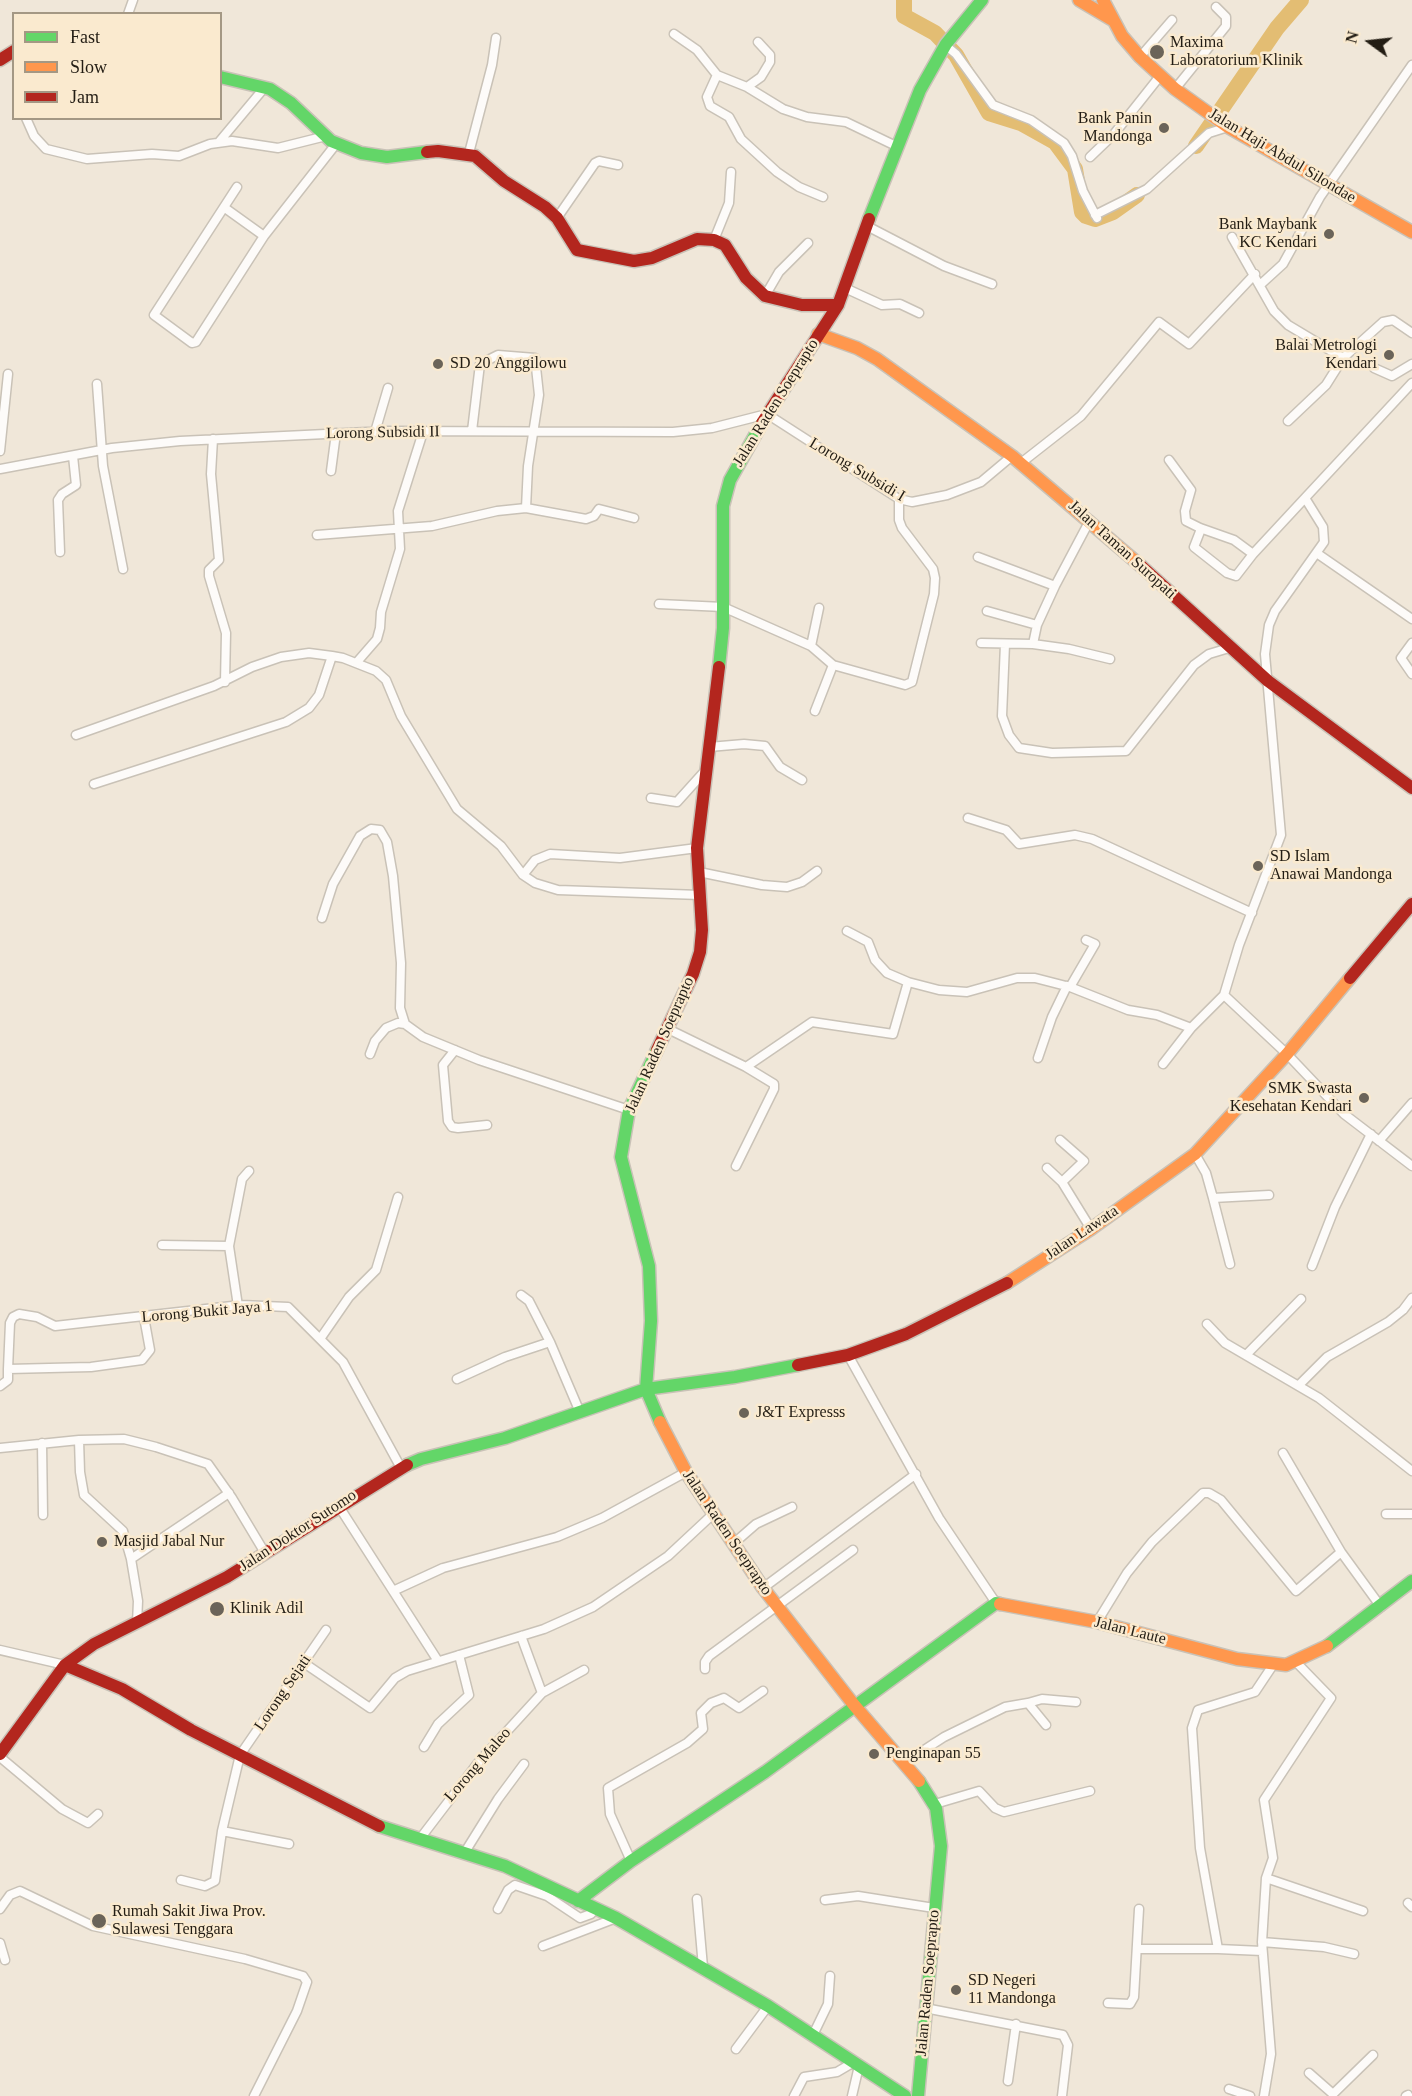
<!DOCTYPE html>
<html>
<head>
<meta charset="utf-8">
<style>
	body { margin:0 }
	#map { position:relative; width:1412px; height:2096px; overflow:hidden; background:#f0e7d9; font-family:Georgia,serif }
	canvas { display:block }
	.legend { position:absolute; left:12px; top:12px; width:210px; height:108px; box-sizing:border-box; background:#faeacf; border:2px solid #a49884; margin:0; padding:8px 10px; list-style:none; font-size:18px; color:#231d14 }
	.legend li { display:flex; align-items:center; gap:12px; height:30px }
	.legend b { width:30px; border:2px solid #a49884 }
	.north { position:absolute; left:1340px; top:12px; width:60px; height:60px; -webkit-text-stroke:4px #faeacf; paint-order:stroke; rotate:285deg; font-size:16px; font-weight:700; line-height:24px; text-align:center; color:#231d14 }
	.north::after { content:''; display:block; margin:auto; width:21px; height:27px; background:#231d14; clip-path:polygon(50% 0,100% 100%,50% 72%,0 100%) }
</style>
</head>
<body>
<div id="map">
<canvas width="1412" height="2096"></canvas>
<ul class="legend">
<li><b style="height:8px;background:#63d668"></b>Fast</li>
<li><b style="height:8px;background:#ff974d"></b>Slow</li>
<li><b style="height:8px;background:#b3261e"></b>Jam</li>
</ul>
<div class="north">N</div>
</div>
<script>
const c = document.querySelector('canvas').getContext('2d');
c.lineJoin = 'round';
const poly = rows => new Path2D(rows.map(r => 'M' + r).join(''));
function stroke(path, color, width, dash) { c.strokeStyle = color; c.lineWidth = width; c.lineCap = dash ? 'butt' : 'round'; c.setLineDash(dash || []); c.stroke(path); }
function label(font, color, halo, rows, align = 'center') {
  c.font = font + ' Georgia,serif'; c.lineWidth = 5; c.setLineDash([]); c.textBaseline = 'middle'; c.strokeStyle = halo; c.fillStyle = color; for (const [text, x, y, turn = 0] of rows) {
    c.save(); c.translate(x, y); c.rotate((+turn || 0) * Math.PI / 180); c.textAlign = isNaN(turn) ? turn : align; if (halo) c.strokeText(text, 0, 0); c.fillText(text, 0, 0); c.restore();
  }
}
stroke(poly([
	[904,0,904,16,935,33,956,55,989,113,1021,123,1055,142,1075,169,1082,212,1086,216,1095,219,1113,212,1137,195],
	[1196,146,1277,28,1301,0]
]), '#e3bd73', 16);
const street = poly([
	[128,14,133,0],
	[674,34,697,50,717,75,747,87,783,109,807,117,846,122,896,146],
	[945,45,956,54,993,105,1031,120,1064,143,1072,156,1083,191,1097,218],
	[1140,57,1172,20],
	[717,75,707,97,710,106,729,117,741,139,777,172,799,187,823,197],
	[747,87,761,77,770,62,770,55,758,42],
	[1175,89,1226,26,1226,17,1216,7],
	[26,118,34,136,46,149,87,159,152,154,179,156,210,144,232,141,278,148,326,136],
	[219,142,265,87],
	[469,153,492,65,496,38],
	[1090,157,1114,134,1160,76],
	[237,187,154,315,192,343,196,342,264,236,336,144],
	[225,208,264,236],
	[1095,215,1147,189,1209,133,1228,127],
	[557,218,595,163,599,161,618,165],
	[867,226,944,266,992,284],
	[1232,237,1274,311,1288,325,1343,358],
	[714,240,729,203,731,172],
	[1260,285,1283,264,1320,197,1412,65],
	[845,288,882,305,900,304,919,313],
	[765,296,779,272,808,243],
	[1374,368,1392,376,1412,364],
	[1412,383,1305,498,1323,527,1324,542,1275,611,1269,625,1265,654,1281,835,1239,945,1224,995,1287,1054,1344,1114,1412,1166],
	[97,384,103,466,123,569],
	[1288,421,1326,385,1343,358,1383,322,1393,320,1412,333],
	[472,431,480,364,498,355,535,358,539,395,528,466,526,508],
	[375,432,388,388],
	[213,439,211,474,219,560,209,570,209,576,226,633,225,682],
	[0,451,8,374],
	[1169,460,1191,490,1185,511,1186,521,1200,528,1234,540,1253,554,1305,498],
	[1021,463,1081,416,1159,322,1189,344,1255,274],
	[0,469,112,448,180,441,388,431,673,432,712,428,767,414,899,499,912,502,947,495,981,482,1012,456],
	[331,471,336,433],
	[1201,529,1194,547,1227,573,1236,576,1253,554],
	[317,535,432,526,497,511,526,508,586,519,594,516,599,509,634,518],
	[60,552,58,500,62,494,76,485,73,456],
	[1318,554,1412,619],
	[978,557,1055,586],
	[659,604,723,607,811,646,819,608],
	[987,611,1037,625,1055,586,1090,520],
	[981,643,1033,644,1037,625],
	[1412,643,1401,658,1412,674],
	[1005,644,1002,716,1009,735,1019,748,1052,753,1126,751,1194,665,1209,654,1229,648],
	[1033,644,1069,649,1110,659],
	[811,646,833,665,905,685,912,682,934,594,935,578,933,569,902,528,899,520,899,499],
	[357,662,377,639,380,628,381,612,400,549,398,511,423,432],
	[815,711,833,665],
	[76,735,214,686,252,667,281,657,309,653,332,656],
	[709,747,744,744,765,746,780,767,802,780],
	[94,784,286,722,309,708,319,695,332,656,343,658,376,671,386,680,401,716,457,809,501,846,523,875,535,883,558,890,700,895],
	[651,798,677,802,704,772],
	[968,818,1006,830,1019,844,1075,835,1092,839,1252,913],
	[699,872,762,885,787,887,802,882,817,871],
	[523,875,535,860,550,854,620,858,697,848],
	[322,918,333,884,360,836,371,829,380,830,387,842,393,876,401,963,400,1008,405,1024,423,1037,479,1060,629,1110],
	[847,931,868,942,875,960,887,973,908,982],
	[1070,987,1095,944,1086,940],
	[668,1029,746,1067,812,1022,893,1034,908,982,939,990,967,992,1017,978,1035,978,1070,987,1128,1010,1157,1015,1191,1028,1224,995],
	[455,1050,443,1065,448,1121,452,1127,458,1128,487,1125],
	[370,1054,375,1041,386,1028,398,1023,405,1024],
	[1038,1058,1052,1017,1067,986],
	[1163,1064,1191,1028],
	[1060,1140,1084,1161,1062,1182],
	[1379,1141,1412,1103],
	[1195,1154,1206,1173,1213,1198,1269,1195],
	[736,1166,774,1089,774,1084,746,1067],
	[1047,1168,1062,1182,1091,1229],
	[1213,1198,1230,1264],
	[162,1245,229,1246,238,1306],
	[229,1246,242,1179,249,1171],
	[1312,1266,1335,1207,1371,1134],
	[521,1295,529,1301,550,1342],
	[144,1317,150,1350,142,1360,91,1367,8,1369,10,1323,13,1317,19,1314,37,1317,55,1326,241,1305,288,1307,343,1362,401,1468],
	[1207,1324,1225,1343,1319,1398,1412,1471],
	[320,1339,349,1297,376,1270,398,1197],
	[848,1355,939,1518,996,1603],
	[1246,1355,1301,1299],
	[457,1379,505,1357,550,1342,579,1410],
	[1299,1385,1327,1357,1388,1322,1403,1310,1412,1298],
	[0,1386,8,1380,8,1369],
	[79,1440,80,1472,84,1495,123,1531,131,1559],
	[42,1443,43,1515],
	[0,1448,79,1440,124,1439,156,1447,208,1464,232,1498,265,1553],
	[1283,1453,1341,1552],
	[338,1505,438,1661],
	[1386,1514,1412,1514],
	[733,1544,756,1524,792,1507],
	[763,1588,916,1474],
	[393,1591,443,1568,557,1537,602,1518,686,1472],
	[1097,1622,1127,1573,1152,1542,1203,1493,1209,1493,1221,1500,1296,1591,1341,1552,1381,1607],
	[137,1623,138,1601,131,1559,229,1493],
	[521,1636,542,1693],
	[0,1650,65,1665],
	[304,1663,370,1708,395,1678,407,1671,544,1629,593,1607,668,1556,712,1515],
	[705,1669,705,1662,709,1656,853,1550],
	[1028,1703,1042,1699,1076,1702],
	[424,1747,438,1724,469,1695,459,1655],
	[0,1757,62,1809,88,1823,98,1814],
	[904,1763,944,1737,1005,1707,1028,1703,1046,1725],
	[935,1804,979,1791,995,1808,1004,1812,1090,1791],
	[222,1831,289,1844],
	[419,1840,477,1764,542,1693,584,1670],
	[465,1852,498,1799,524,1764],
	[631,1861,610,1814,608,1788,687,1743,703,1729,701,1713,711,1703,724,1698,739,1708,763,1691],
	[1266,1878,1363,1911],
	[181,1880,205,1886,215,1881,222,1831,240,1755,326,1630],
	[697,1899,703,1967],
	[825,1900,858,1896,934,1908],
	[1408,1903,1412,1907],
	[0,1909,10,1895,20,1891,93,1926,245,1959,303,1976,307,1982,297,2011,254,2096],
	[498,1909,508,1890,515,1885,547,1896,580,1918,591,1914,596,1908],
	[1262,1942,1324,1947,1354,1954],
	[0,1943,5,1960],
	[543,1946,616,1918],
	[1138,1949,1218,1949],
	[1262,1951,1218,1949,1200,1848,1192,1728,1198,1710,1255,1692,1273,1665],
	[1108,2003,1130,2004,1134,1997,1139,1909],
	[925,2008,1063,2035,1068,2045,1062,2096],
	[813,2035,828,2004,830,1976],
	[736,2049,768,2006],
	[1309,2073,1333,2094,1373,2055],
	[1008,2081,1016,2024],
	[1229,2089,1250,2096],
	[794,2096,804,2077,837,2072,854,2062],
	[852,2096,859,2066],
	[1264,2096,1271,2054,1262,1942,1266,1878,1273,1858,1264,1800,1331,1698,1296,1662],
	[1406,2096,1408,2095]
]);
const fast = poly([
	[220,77,270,89,291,103,331,141,361,153,387,157,427,152],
	[869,219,920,90,946,44,982,0],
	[719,667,723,628,723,506,730,480,762,423],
	[657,1050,629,1110,621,1157,649,1266,651,1321,646,1389,660,1422],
	[407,1465,421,1459,505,1438,646,1389,735,1377,798,1365],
	[1327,1646,1412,1581],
	[379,1826,505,1866,616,1918,768,2006,905,2096],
	[578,1901,631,1861,765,1772,996,1603,1000,1604],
	[918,2096,941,1846,936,1808,919,1781]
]);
const slow = poly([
	[1079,0,1111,19],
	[1103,0,1122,36,1140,57,1175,89,1228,127,1412,232],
	[818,334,857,348,877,359,1012,456,1141,566],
	[1007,1283,1091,1229,1195,1154,1287,1054,1350,978],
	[660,1422,686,1472,763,1588,854,1705,919,1781],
	[1000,1604,1097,1622,1237,1659,1286,1665,1327,1646]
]);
const jam = poly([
	[0,60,14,51],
	[427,152,438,151,475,156,504,181,545,207,557,218,577,250,634,261,652,258,697,239,714,240,725,245,746,278,765,296,802,305,838,305],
	[762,423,838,305,869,219],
	[1141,566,1268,681,1412,788],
	[1350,978,1412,904],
	[657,1050,693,974,700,952,702,930,697,848,719,667],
	[798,1365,848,1355,906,1334,1007,1283],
	[65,1665,122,1689,191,1730,379,1826],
	[0,1754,65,1665,94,1644,227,1577,407,1465]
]);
stroke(street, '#c9c2b7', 11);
stroke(fast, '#c9c2b7', 15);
stroke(slow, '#c9c2b7', 15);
stroke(jam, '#c9c2b7', 15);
stroke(street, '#fdfbf9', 8);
stroke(fast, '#63d668', 12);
stroke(slow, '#ff974d', 12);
stroke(jam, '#b3261e', 12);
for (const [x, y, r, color] of [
	[1157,52,8,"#6b6459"],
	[1164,128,6,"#6b6459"],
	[1329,234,6,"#6b6459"],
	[1389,355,6,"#6b6459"],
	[438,364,6,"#6b6459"],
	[1258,866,6,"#6b6459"],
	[1364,1098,6,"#6b6459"],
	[744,1413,6,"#6b6459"],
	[102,1542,6,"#6b6459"],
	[217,1609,8,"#6b6459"],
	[874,1754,6,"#6b6459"],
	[99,1921,8,"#6b6459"],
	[956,1990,6,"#6b6459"]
]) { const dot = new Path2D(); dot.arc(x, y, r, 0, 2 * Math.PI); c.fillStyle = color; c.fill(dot); stroke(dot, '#faeacf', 2); }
label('16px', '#231d14', '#faeacf', [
	["Maxima",1170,43],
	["Laboratorium Klinik",1170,61],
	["Bank Panin",1152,119,"right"],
	["Mandonga",1152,137,"right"],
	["Bank Maybank",1317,225,"right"],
	["KC Kendari",1317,243,"right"],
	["Balai Metrologi",1377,346,"right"],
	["Kendari",1377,364,"right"],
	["SD 20 Anggilowu",450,364],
	["SD Islam",1270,857],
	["Anawai Mandonga",1270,875],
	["SMK Swasta",1352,1089,"right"],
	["Kesehatan Kendari",1352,1107,"right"],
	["J&T Expresss",756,1413],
	["Masjid Jabal Nur",114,1542],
	["Klinik Adil",230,1609],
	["Penginapan 55",886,1754],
	["Rumah Sakit Jiwa Prov.",112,1912],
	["Sulawesi Tenggara",112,1930],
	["SD Negeri",968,1981],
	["11 Mandonga",968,1999]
], 'left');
label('16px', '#231d14', '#faeacf', [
	["Jalan Haji Abdul Silondae",1282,156,31],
	["Jalan Raden Soeprapto",776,403,-58],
	["Lorong Subsidi II",383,433,-1],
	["Lorong Subsidi I",857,470,31],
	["Jalan Taman Suropati",1122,550,42],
	["Jalan Raden Soeprapto",660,1045,-66],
	["Jalan Lawata",1082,1233,-34],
	["Lorong Bukit Jaya 1",207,1312,-5],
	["Jalan Doktor Sutomo",298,1531,-33],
	["Jalan Raden Soeprapto",727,1533,56],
	["Jalan Laute",1130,1631,14],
	["Lorong Sejati",283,1693,-56],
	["Lorong Maleo",478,1765,-49],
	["Jalan Raden Soeprapto",928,1983,-85]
]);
</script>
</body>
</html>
